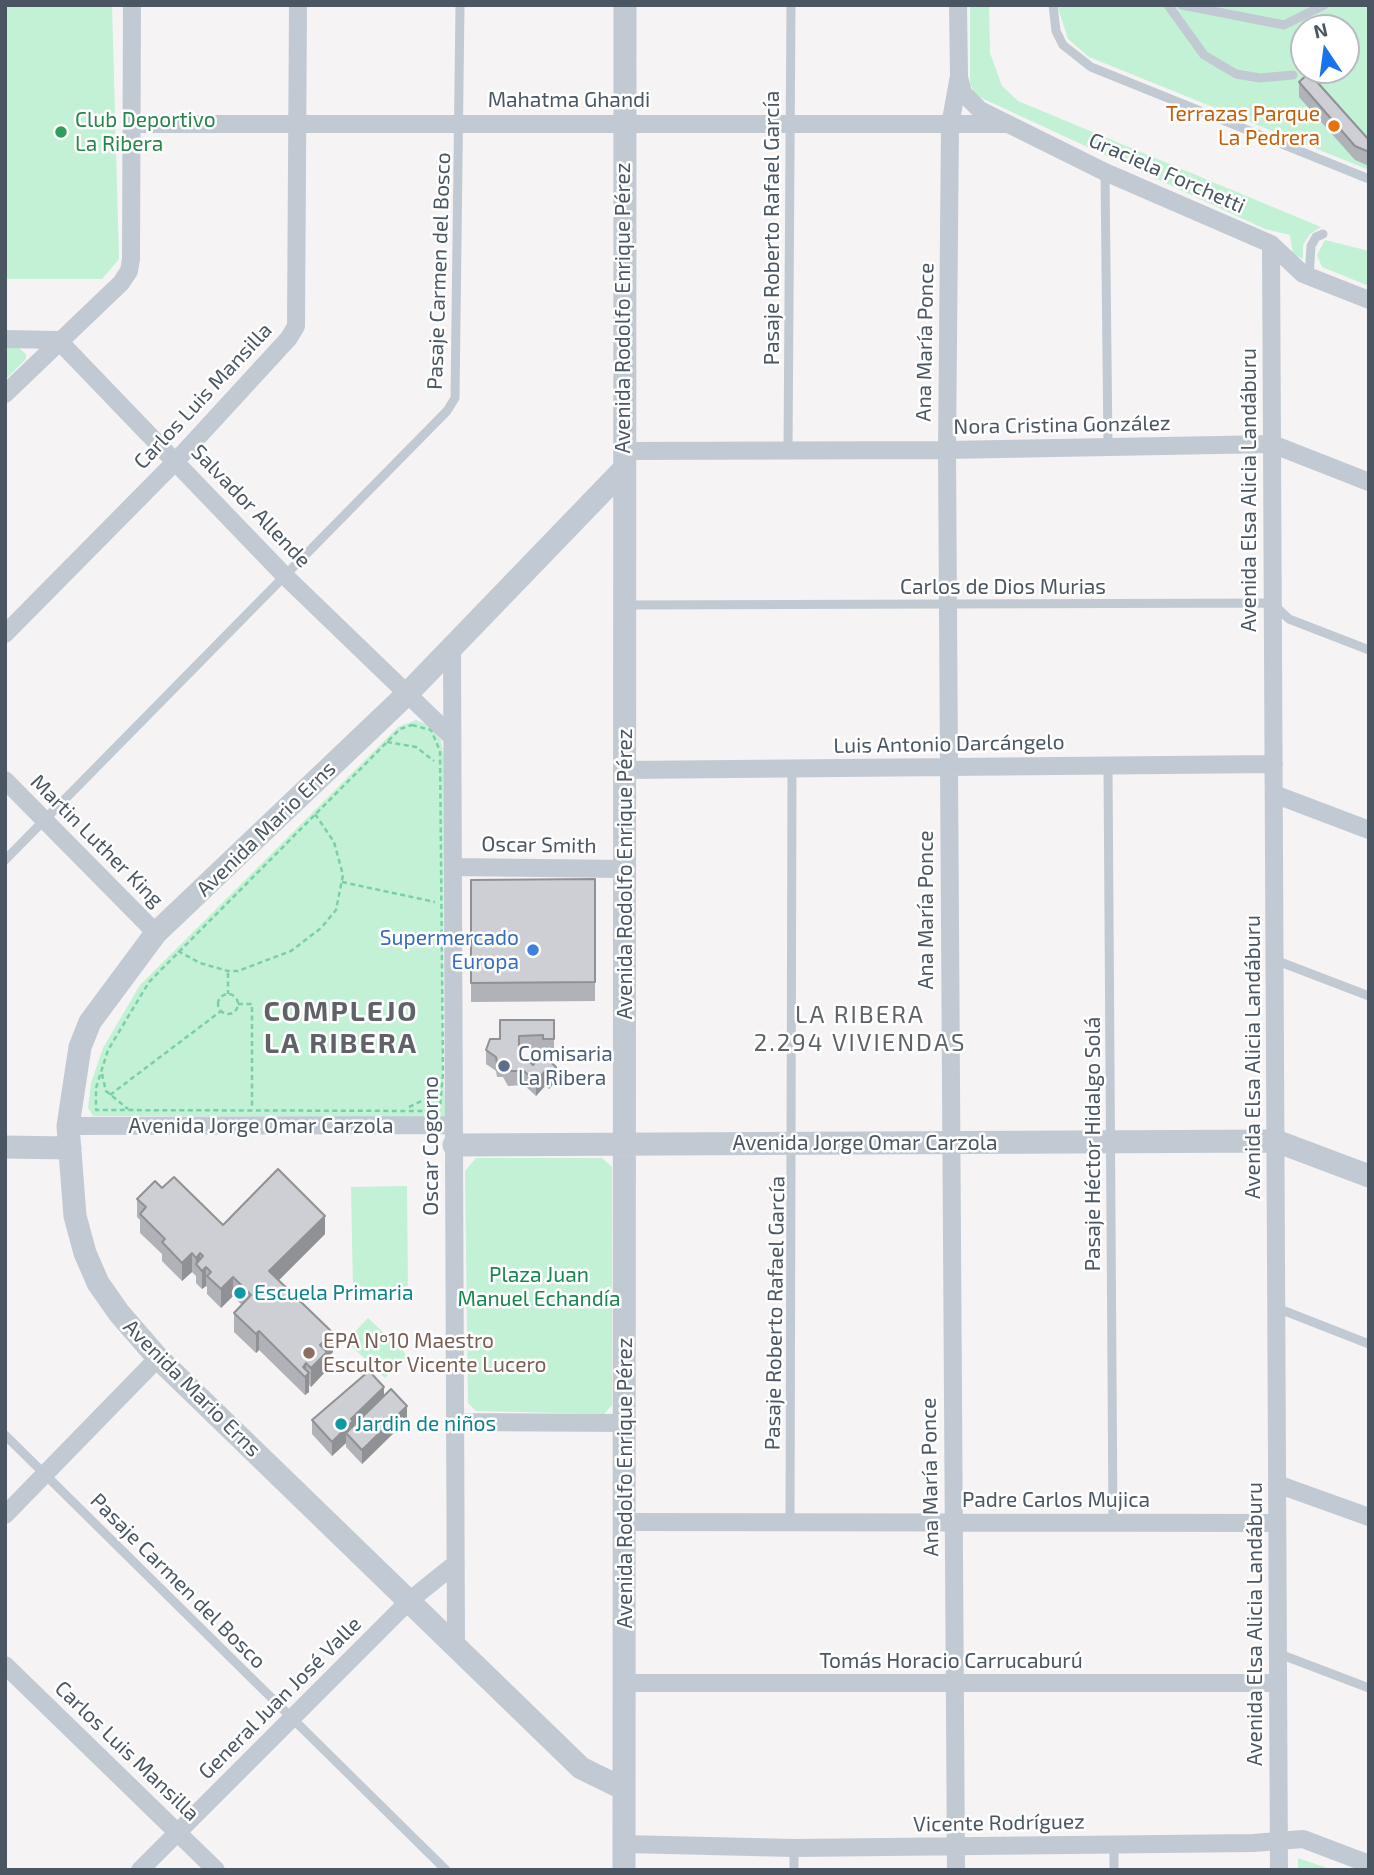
<!DOCTYPE html>
<html>
<head>
<meta charset="utf-8">
<style>
	body { margin:0 }
	#map { position:relative; width:1374px; height:1875px; overflow:hidden; background:#f5f3f3; font-family:"Exo 2",sans-serif }
	canvas { display:block }
	.frame { position:absolute; inset:0; border:7px solid #4a5661; pointer-events:none }
	.north { position:absolute; left:1290px; top:14px; width:70px; height:70px; box-sizing:border-box; background:#fff; border:2px solid #b7bbc0; border-radius:50%; rotate:347deg; font-size:19px; font-weight:700; line-height:28px; text-align:center; color:#4a5661 }
	.north::after { content:''; display:block; margin:auto; width:24px; height:32px; background:#1a73e8; clip-path:polygon(50% 0,100% 100%,50% 72%,0 100%) }
</style>
</head>
<body>
<div id="map">
<canvas width="1374" height="1875"></canvas>
<div class="frame"></div>
<div class="north">N</div>
</div>
<script>
const c = document.querySelector('canvas').getContext('2d');
c.lineJoin = 'round';
function fillPath(path, color) { c.fillStyle = color; c.fill(path, 'evenodd'); }
const poly = rows => new Path2D(rows.map(r => 'M' + r).join(''));
function stroke(path, color, width, dash) { c.strokeStyle = color; c.lineWidth = width; c.lineCap = dash ? 'butt' : 'round'; c.setLineDash(dash || []); c.stroke(path); }
function label(font, color, halo, rows, align = 'center') {
  c.font = font + ' "Exo 2",sans-serif'; c.lineWidth = 5; c.setLineDash([]); c.textBaseline = 'middle'; c.strokeStyle = halo; c.fillStyle = color; for (const [text, x, y, turn = 0] of rows) {
    c.save(); c.translate(x, y); c.rotate((+turn || 0) * Math.PI / 180); c.textAlign = isNaN(turn) ? turn : align; if (halo) c.strokeText(text, 0, 0); c.fillText(text, 0, 0); c.restore();
  }
}
fillPath(poly([
	[5,5,112,5,119,259,102,279,5,279],
	[970,5,989,5,990,53,1002,86,1018,101,1321,227,1310,234,1303,245,1303,259,1293,254,1290,235,1265,229,975,95,970,83],
	[1057,5,1369,5,1369,170,1089,57,1068,39],
	[1304,28,1346,28,1346,70,1304,70],
	[1325,240,1369,251,1369,286,1322,267,1317,255],
	[5,348,19,348,26,354,26,359,5,380],
	[416,720,431,726,441,740,444,758,443,1074,446,1116,442,1120,417,1117,93,1116,88,1108,91,1083,103,1048,140,985,398,727],
	[476,1158,602,1158,612,1167,612,1405,604,1414,476,1411,468,1403,465,1171],
	[407,1186,408,1290,353,1291,351,1187],
	[368,1318,407,1355,385,1378,346,1341],
	[1298,1858,1333,1870,1298,1870]
]), '#c3f1d5');
stroke(poly([
	[412,725,431,730,440,751,443,1074,440,1106,430,1111,96,1110,96,1088,108,1050,149,982,400,729,412,725],
	[387,742,416,747,434,761],
	[342,882,435,902],
	[178,951,200,963,228,971,238,971,291,951,321,928,336,910,343,875,334,842,315,814],
	[228,973,228,994],
	'218 1004a10 10 0 1 1 20 0a10 10 0 1 1-20 0Z',
	[238,1004,252,1004,252,1107],
	[102,1074,106,1091,128,1109],
	[110,1095,221,1011],
	[409,1107,430,1097,437,1087]
]), '#7ad0a6', 2.5, [5, 3.5]);
stroke(poly([
	[1053,5,1056,31,1063,45,1091,67,1369,179],
	[1168,5,1204,55,1236,74,1260,78,1293,75],
	[1182,5,1284,25,1324,5],
	[1105,173,1108,447],
	[1309,277,1311,246,1316,237,1323,234],
	[788,451,791,5],
	[626,605,1272,603,1289,619,1369,650],
	[1108,765,1113,1523],
	[5,860,447,411,455,398,460,5],
	[1275,960,1369,996],
	[1277,1308,1369,1344],
	[5,1435,446,1870],
	[790,1523,792,768],
	[1277,1653,1369,1688],
	[794,1848,794,1870],
	[1114,1870,1114,1844]
]), '#c1cad2', 9);
stroke(poly([
	[959,77,963,93,980,110,1105,172,1271,244,1303,274,1369,300],
	[132,124,1006,124],
	[1271,244,1279,1870],
	[5,339,58,340,284,575,452,737],
	[5,394,121,283,129,271,131,259,132,5],
	[624,451,947,450,1272,444,1369,482],
	[5,634,176,461,289,338,296,326,298,5],
	[452,647,456,1644],
	[625,770,1274,764],
	[5,780,156,933],
	[1274,794,1369,830],
	[453,867,625,869],
	[68,1126,454,1125],
	[456,1422,626,1423],
	[1277,1484,1369,1517],
	[5,1515,158,1358],
	[625,1522,1277,1523],
	[5,1665,216,1870],
	[625,1683,1277,1683],
	[624,1844,794,1848,1253,1843,1303,1839,1369,1864],
	[140,1870,409,1601,455,1564],
	[956,1870,947,450,950,125,959,76,958,5]
]), '#c1cad2', 18);
stroke(poly([
	[454,1145,1276,1141,1369,1176],
	[5,1147,70,1148],
	[624,1789,581,1768,158,1358,119,1313,98,1283,85,1253,75,1216,68,1126,80,1047,90,1022,156,933,406,695,624,469],
	[624,1870,625,5]
]), '#c1cad2', 23);
fillPath(poly([
	[1299,82,1369,140,1369,166,1355,160,1299,97],
	[595,879,595,1001,471,1002,471,880],
	[554,1020,554,1053,543,1053,543,1050,519,1050,519,1059,533,1065,542,1054,556,1081,549,1089,545,1086,536,1096,524,1085,508,1086,503,1077,497,1077,496,1071,486,1064,486,1050,500,1039],
	[162,1188,223,1225,325,1234,279,1280,333,1352,327,1358,327,1370,311,1387,309,1385,309,1392,305,1395,259,1350,256,1353,234,1332,234,1313,242,1305,233,1296,221,1308,207,1294,207,1287,206,1286,202,1289,196,1283,196,1276,192,1272,182,1281,162,1261,162,1254,140,1233,140,1220,137,1217,137,1199],
	[384,1396,407,1420,362,1464,346,1447,346,1443,332,1456,312,1434,312,1420]
]), '#b0b2b7');
fillPath(poly([
	[556,1067,556,1081,549,1089,549,1075],
	[545,1071,545,1086,536,1096,536,1082],
	[325,1216,325,1234,269,1290,269,1271],
	[192,1253,192,1272,182,1281,182,1263],
	[200,1253,200,1269,196,1265,196,1258],
	[206,1267,206,1286,202,1289,202,1271],
	[233,1277,233,1296,221,1308,221,1289],
	[259,1331,259,1350,256,1353,256,1334],
	[333,1333,333,1352,327,1358,327,1370,311,1387,311,1368,320,1345],
	[306,1363,306,1376,309,1373,309,1392,305,1395,305,1377,303,1367],
	[384,1387,384,1401,346,1433,346,1443,332,1456,332,1442,351,1419],
	[407,1406,407,1420,362,1464,362,1450]
]), '#909195');
const building = poly([
	[1309,73,1369,140,1369,152,1355,146,1299,82,1309,73],
	[595,879,595,982,471,983,471,880,595,879],
	[500,1020,554,1020,554,1039,543,1039,543,1035,519,1036,519,1059,527,1059,533,1065,542,1054,556,1067,549,1075,545,1071,536,1082,524,1071,508,1071,503,1062,497,1063,496,1057,486,1050,490,1039,500,1039,500,1020],
	[278,1169,325,1216,269,1271,333,1333,320,1345,327,1352,311,1368,306,1363,303,1367,309,1373,305,1377,259,1331,256,1334,234,1313,251,1295,233,1277,221,1289,207,1276,211,1272,206,1267,202,1271,196,1264,203,1256,200,1253,196,1258,192,1253,182,1263,162,1242,165,1239,140,1214,146,1207,137,1199,155,1181,162,1188,174,1177,223,1225,278,1169],
	[369,1371,384,1387,351,1419,353,1421,332,1442,312,1420,369,1371],
	[391,1389,407,1406,362,1450,346,1433,391,1389]
]);
fillPath(building, '#cdcfd5');
stroke(building, '#909195', 2);
for (const [x, y, r, color] of [
	[1334,126,7,"#e8710a"],
	[61,132,7,"#2e9e5b"],
	[533,950,7,"#3f7fe0"],
	[504,1066,7,"#5c6f8a"],
	[240,1293,7,"#0f9aa8"],
	[309,1353,7,"#8d6e63"],
	[341,1424,7,"#0f9aa8"]
]) { const dot = new Path2D(); dot.arc(x, y, r, 0, 2 * Math.PI); c.fillStyle = color; c.fill(dot); stroke(dot, '#fff', 2.5); }
label('21px', '#4a5661', '#fff', [
	["Mahatma Ghandi",569,100],
	["Graciela Forchetti",1167,173,24],
	["Pasaje Roberto Rafael García",772,228,-90],
	["Pasaje Carmen del Bosco",439,271,-88],
	["Avenida Rodolfo Enrique Pérez",623,308,-90],
	["Ana María Ponce",925,342,-89],
	["Carlos Luis Mansilla",203,396,-47],
	["Nora Cristina González",1062,425,-1],
	["Avenida Elsa Alicia Landáburu",1249,490,-90],
	["Salvador Allende",251,506,46],
	["Carlos de Dios Murias",1003,587],
	["Luis Antonio Darcángelo",949,744,-1],
	["Avenida Mario Erns",266,829,-44],
	["Martin Luther King",97,841,45],
	["Oscar Smith",539,845,1],
	["Avenida Rodolfo Enrique Pérez",625,874,-90],
	["Ana María Ponce",926,910,-90],
	["Avenida Elsa Alicia Landáburu",1253,1057,-90],
	["Avenida Jorge Omar Carzola",261,1126],
	["Avenida Jorge Omar Carzola",865,1143],
	["Pasaje Héctor Hidalgo Solá",1093,1144,-90],
	["Oscar Cogorno",431,1146,-90],
	["Pasaje Roberto Rafael García",775,1313,-89],
	["Avenida Mario Erns",192,1388,45],
	["Ana María Ponce",930,1477,-91],
	["Avenida Rodolfo Enrique Pérez",625,1483,-90],
	["Padre Carlos Mujica",1056,1500],
	["Pasaje Carmen del Bosco",178,1581,45],
	["Avenida Elsa Alicia Landáburu",1255,1624,-90],
	["Tomás Horacio Carrucaburú",951,1661],
	["General Juan José Valle",280,1698,-45],
	["Carlos Luis Mansilla",127,1751,44],
	["Vicente Rodríguez",999,1823,-1]
]);
label('21px', '#c56008', '#fff', [
	["Terrazas Parque",1320,114],
	["La Pedrera",1320,138]
], 'right');
label('21px', '#27864d', '#fff', [
	["Club Deportivo",75,120],
	["La Ribera",75,144]
], 'left');
label('21px', '#366cbe', '#fff', [
	["Supermercado",519,938],
	["Europa",519,962]
], 'right');
label('21px', '#4e5e75', '#fff', [
	["Comisaria",518,1054],
	["La Ribera",518,1078]
], 'left');
label('21px', '#17864f', '#fff', [
	["Plaza Juan",539,1275],
	["Manuel Echandía",539,1299]
]);
label('21px', '#0d838f', '#fff', [
	["Escuela Primaria",254,1293],
	["Jardin de niños",355,1424]
], 'left');
label('21px', '#785e54', '#fff', [
	["EPA Nº10 Maestro",323,1341],
	["Escultor Vicente Lucero",323,1365]
], 'left');
c.letterSpacing = '2px';
label('24px', '#5f6368', '#fff', [
	["LA RIBERA",860,1015],
	["2.294 VIVIENDAS",860,1043]
]);
c.letterSpacing = '0px';
c.letterSpacing = '2px';
label('bold 28px', '#5f6368', '#fff', [
	["COMPLEJO",341,1012],
	["LA RIBERA",341,1044]
]);
c.letterSpacing = '0px';
</script>
</body>
</html>
